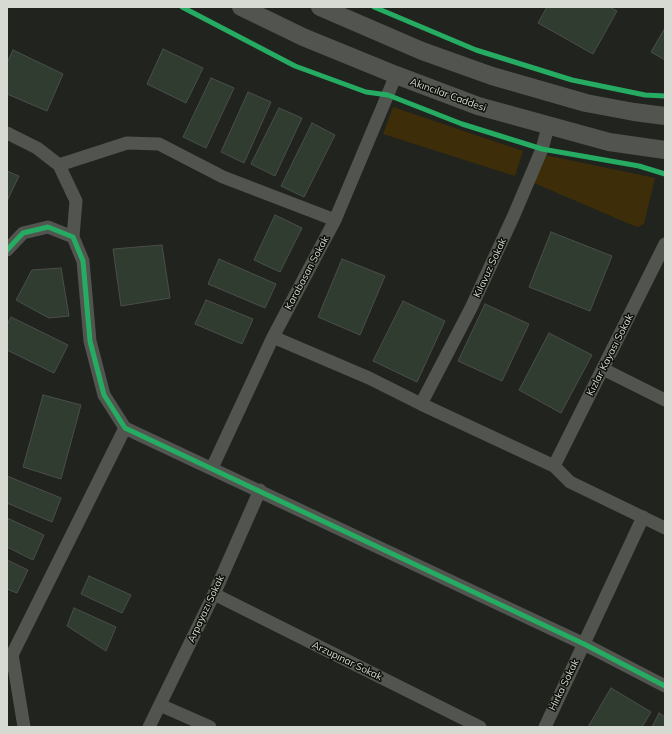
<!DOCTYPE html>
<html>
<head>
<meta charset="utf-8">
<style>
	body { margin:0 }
	#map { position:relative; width:672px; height:734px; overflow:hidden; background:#21231e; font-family:Mulish,sans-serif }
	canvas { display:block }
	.frame { position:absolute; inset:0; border:8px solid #d7dad2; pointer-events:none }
</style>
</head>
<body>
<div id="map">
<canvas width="672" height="734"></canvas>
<div class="frame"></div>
</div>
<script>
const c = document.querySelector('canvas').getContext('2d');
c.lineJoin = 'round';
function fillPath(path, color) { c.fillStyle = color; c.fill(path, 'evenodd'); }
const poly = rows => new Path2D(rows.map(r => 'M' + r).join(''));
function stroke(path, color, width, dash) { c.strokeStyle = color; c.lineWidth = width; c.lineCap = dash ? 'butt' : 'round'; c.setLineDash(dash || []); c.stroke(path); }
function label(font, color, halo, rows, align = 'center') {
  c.font = font + ' Mulish,sans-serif'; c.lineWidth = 3; c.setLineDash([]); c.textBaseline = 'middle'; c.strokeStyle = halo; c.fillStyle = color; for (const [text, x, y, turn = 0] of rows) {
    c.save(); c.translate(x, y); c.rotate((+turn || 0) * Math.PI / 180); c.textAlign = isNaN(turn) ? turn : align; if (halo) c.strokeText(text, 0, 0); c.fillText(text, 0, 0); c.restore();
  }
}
fillPath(poly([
	[393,107,523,151,515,176,383,134],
	[545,155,655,178,644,224,638,227,632,225,534,183]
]), '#3d2d09');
const building = poly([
	[547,7,610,7,617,11,593,54,538,23,547,7],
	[665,28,665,60,651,52,665,28],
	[163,49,203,68,186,103,147,84,163,49],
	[13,50,63,74,47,111,7,94,7,63,13,50],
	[211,78,234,88,206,148,183,137,211,78],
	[248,92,271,102,244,163,221,152,248,92],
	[279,108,302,118,275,176,251,164,279,108],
	[312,123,335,135,304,197,281,186,312,123],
	[7,171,19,176,7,201,7,171],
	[275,215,302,228,280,272,254,260,275,215],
	[551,232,612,256,590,311,529,287,551,232],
	[162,245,170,298,121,306,113,249,162,245],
	[219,259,276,284,265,308,208,284,219,259],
	[342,259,385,276,360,335,318,317,342,259],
	[61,268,69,316,49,318,16,300,32,270,61,268],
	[206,300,253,319,242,344,195,324,206,300],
	[403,301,445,321,417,382,373,361,403,301],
	[485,304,529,324,502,381,458,361,485,304],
	[11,317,68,345,54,373,7,350,7,325,11,317],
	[549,333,592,355,561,413,519,390,549,333],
	[43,395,81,405,61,479,23,467,43,395],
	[7,476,61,498,52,522,7,503,7,476],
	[7,518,44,535,33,560,7,547,7,518],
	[7,560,28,570,17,593,7,589,7,560],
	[89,576,131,595,122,613,81,594,89,576],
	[74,608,116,627,106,651,67,626,74,608],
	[611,688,651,712,642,727,588,727,611,688],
	[659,713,665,717,665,727,652,727,659,713]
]);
fillPath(building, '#2f3c2f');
stroke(building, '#4b4e4a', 1);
stroke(poly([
	[7,133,37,148,59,165,76,201,73,237],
	[59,165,127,143,159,144,223,177,335,220],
	[7,250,23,233,48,227,73,237,83,261,90,341,104,395,125,428,584,644,665,686],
	[273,337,369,378,421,404,554,466,570,482,665,528],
	[603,369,665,400],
	[421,404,471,308,514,215,542,149,548,127],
	[554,466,665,244],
	[212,468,273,337,335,220,396,75],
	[214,594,480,727],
	[10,654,12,654,24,727],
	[7,665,125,428],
	[160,705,210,727],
	[149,727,214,594,260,490],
	[545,727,643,517]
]), '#52544f', 13);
stroke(poly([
	[241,7,303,37,396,75,478,106,609,142,665,150],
	[320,7,422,51,492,76,586,103,634,112,665,116]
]), '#52544f', 18);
stroke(poly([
	[182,7,295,66,366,92,388,95,462,124,542,149,639,166,665,174],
	[374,7,476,50,572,80,645,95,665,96],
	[7,250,23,233,48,227,73,237,83,261,90,341,104,395,125,428,584,644,665,686]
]), '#26ab63', 5);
label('10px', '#d7dad2', '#0d0f09', [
	["Akıncılar Caddesi",448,95,20],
	["Kılavuz Sokak",490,268,-65],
	["Karabasan Sokak",307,273,-62],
	["Kızlar Kayası Sokak",610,355,-63],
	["Arpayazı Sokak",206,609,-65],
	["Arzupınar Sokak",347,661,26],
	["Hırka Sokak",564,685,-64]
]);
</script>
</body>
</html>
